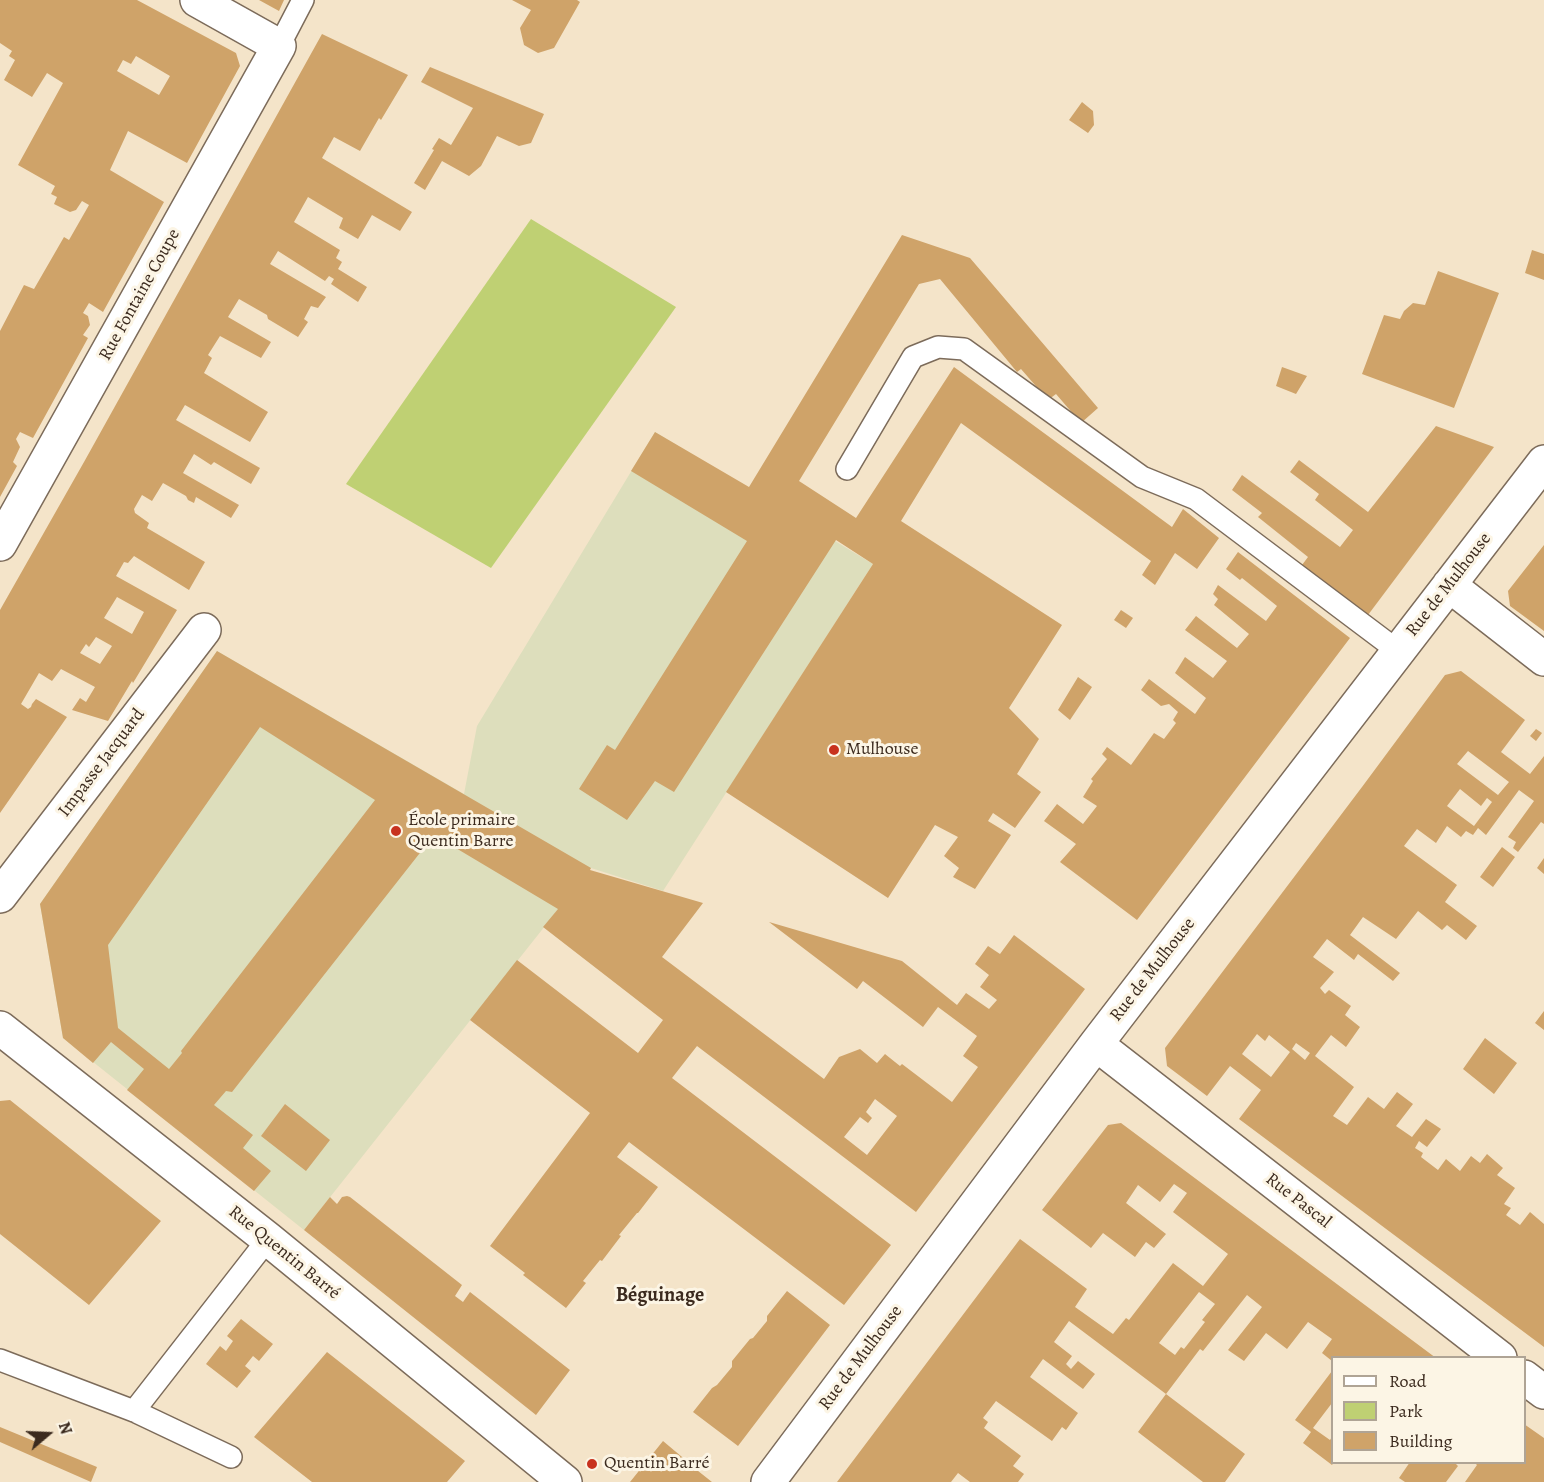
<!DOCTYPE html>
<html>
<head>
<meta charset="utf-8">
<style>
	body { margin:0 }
	#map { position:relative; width:1544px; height:1482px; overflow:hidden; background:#f4e4c9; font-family:Alegreya,serif }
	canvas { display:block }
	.legend { position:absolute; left:1331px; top:1356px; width:195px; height:108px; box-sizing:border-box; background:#fcf5e5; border:2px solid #afa495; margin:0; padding:8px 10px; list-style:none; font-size:18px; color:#3b2a1e }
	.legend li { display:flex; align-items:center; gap:12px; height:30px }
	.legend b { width:30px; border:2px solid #afa495 }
	.north { position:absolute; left:18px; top:1404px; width:60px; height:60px; -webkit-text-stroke:4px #fcf5e5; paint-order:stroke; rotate:71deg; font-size:16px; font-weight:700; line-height:24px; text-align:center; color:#3b2a1e }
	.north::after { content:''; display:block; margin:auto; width:21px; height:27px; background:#3b2a1e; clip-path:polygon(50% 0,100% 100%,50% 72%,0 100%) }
</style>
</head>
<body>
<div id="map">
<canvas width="1544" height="1482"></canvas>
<ul class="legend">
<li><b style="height:8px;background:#fff"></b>Road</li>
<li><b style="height:16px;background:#bfd073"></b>Park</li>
<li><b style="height:16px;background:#cfa369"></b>Building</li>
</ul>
<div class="north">N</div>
</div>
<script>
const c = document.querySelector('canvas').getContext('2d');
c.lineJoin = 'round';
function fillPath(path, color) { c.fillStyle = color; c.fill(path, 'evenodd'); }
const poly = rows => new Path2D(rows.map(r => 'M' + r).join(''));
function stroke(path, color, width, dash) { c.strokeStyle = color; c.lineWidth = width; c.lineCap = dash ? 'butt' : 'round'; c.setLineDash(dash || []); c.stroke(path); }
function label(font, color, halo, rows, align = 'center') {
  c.font = font + ' Alegreya,serif'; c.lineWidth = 6; c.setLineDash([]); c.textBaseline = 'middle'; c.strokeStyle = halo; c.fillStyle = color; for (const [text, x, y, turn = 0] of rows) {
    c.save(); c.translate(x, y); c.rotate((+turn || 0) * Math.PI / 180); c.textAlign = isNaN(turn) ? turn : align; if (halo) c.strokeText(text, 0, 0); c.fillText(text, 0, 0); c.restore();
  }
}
fillPath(poly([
	[655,432,873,564,663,891,591,868,304,1230,63,1038,40,904,217,651,464,794,477,726]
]), '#dddebc');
fillPath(poly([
	[531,219,676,307,491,568,346,484]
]), '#bfd073');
fillPath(poly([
	[0,0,137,0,236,53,240,66,187,163,128,131,110,170,164,202,103,312,89,303,83,313,88,316,90,325,83,335,88,338,33,438,20,432,16,439,20,447,13,462,17,466,0,497,0,331,24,285,34,289,64,237,69,240,89,205,82,201,76,210,70,212,54,204,57,197,51,194,55,186,18,165,63,83,47,73,32,97,4,80,15,60,9,56,12,51,0,43],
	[136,56,170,76,159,95,117,71,123,60,131,64],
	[259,0,284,0,279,11],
	[512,0,577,0,580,2,554,48,538,53,524,45,520,28,531,10],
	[322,34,408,75,381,120,379,118,360,151,334,137,322,158,412,212,400,231,372,215,358,239,339,228,343,218,308,197,294,222,340,250,336,258,342,262,338,269,367,287,358,302,331,284,334,279,329,276,325,281,278,251,270,264,326,297,318,308,311,306,304,319,308,322,298,337,268,319,267,315,239,299,228,317,271,342,261,358,220,336,208,355,212,358,204,373,268,412,250,442,185,405,176,420,260,468,251,484,214,462,211,465,194,454,183,473,239,505,231,518,196,497,194,503,188,500,186,496,163,483,152,501,142,495,134,509,135,513,149,523,147,528,205,562,189,590,134,556,128,563,124,562,116,576,177,610,133,683,132,681,108,721,72,710,80,698,86,702,95,687,61,669,52,681,39,673,21,704,28,709,31,707,32,704,36,699,67,717,0,813,0,610,84,462],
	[117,597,144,612,132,634,104,618],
	[96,637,112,646,100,664,80,653,86,644,89,647],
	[430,67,544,114,531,143,519,146,497,136,481,166,469,176,442,161,425,190,414,183,434,150,432,149,439,138,451,145,473,108,421,82],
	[1082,102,1093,111,1094,125,1088,133,1069,120],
	[902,235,970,258,1098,408,1081,423,1056,394,1048,400,1021,369,1017,372,940,279,919,284,799,481,856,518,954,367,1172,527,1183,509,1219,538,1197,569,1175,553,1155,585,1142,575,1151,561,961,423,901,521,1062,625,1009,708,1039,739,1017,774,1041,792,1015,828,993,813,988,821,1011,835,975,889,953,877,959,868,944,856,958,837,935,825,888,898,726,792,873,564,836,540,674,792,655,781,627,820,579,789,607,745,615,750,747,541,631,471,655,432,749,487],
	[1532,250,1544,254,1544,280,1525,273],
	[1438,271,1499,293,1454,408,1362,374,1384,315,1400,319,1404,311,1413,303,1425,305],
	[1282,367,1307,376,1296,394,1276,386],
	[1436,426,1494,447,1365,619,1299,569,1308,557,1258,517,1262,513,1232,490,1242,475,1340,547,1353,530,1315,500,1319,494,1290,472,1299,460,1368,512],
	[1544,545,1544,631,1510,606,1508,591],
	[1238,552,1350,638,1137,920,1060,862,1076,844,1044,821,1057,804,1083,824,1097,806,1083,797,1093,781,1091,779,1107,759,1102,754,1107,747,1131,765,1154,733,1164,739,1176,723,1173,720,1178,712,1169,704,1161,706,1141,690,1149,679,1195,714,1206,698,1175,673,1185,657,1213,678,1227,661,1185,630,1196,616,1237,648,1249,634,1214,605,1218,599,1213,594,1218,585,1266,621,1277,606,1242,578,1240,580,1226,569],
	[1121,610,1133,618,1126,628,1114,620],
	[217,651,591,868,590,870,703,903,662,957,824,1079,839,1057,860,1049,877,1063,885,1054,900,1066,902,1064,952,1102,978,1067,963,1056,977,1036,938,1007,923,1027,863,981,857,989,769,922,902,961,957,1005,966,993,989,1009,997,1000,980,987,989,975,975,964,988,946,1000,954,1014,935,1085,989,916,1212,697,1046,672,1078,891,1245,844,1305,629,1142,617,1157,658,1187,638,1213,637,1213,619,1235,621,1236,602,1261,600,1260,583,1281,586,1283,566,1308,523,1275,525,1273,490,1246,590,1113,470,1020,517,960,638,1053,663,1020,543,927,558,909,434,835,232,1092,226,1091,214,1105,253,1135,243,1148,271,1171,254,1191,127,1090,144,1069,111,1042,93,1063,63,1038,40,904],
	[260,727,375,800,181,1051,182,1053,169,1069,118,1028,108,945],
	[875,1099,897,1116,867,1155,844,1137,860,1117,868,1123,872,1118,866,1112],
	[1461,671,1525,720,1501,752,1530,774,1544,756,1544,824,1541,822,1518,852,1513,848,1516,842,1508,837,1534,801,1519,790,1486,835,1478,828,1473,835,1466,831,1461,837,1447,826,1436,843,1417,829,1404,846,1457,885,1445,902,1477,926,1466,940,1447,925,1442,930,1418,911,1396,939,1363,917,1350,935,1400,973,1393,981,1358,954,1354,960,1327,939,1313,957,1334,972,1320,988,1325,994,1329,990,1351,1006,1345,1015,1360,1027,1346,1047,1331,1035,1315,1056,1354,1087,1333,1116,1347,1125,1368,1097,1384,1109,1397,1092,1413,1104,1396,1126,1412,1137,1426,1119,1441,1129,1427,1147,1419,1141,1415,1148,1423,1153,1421,1157,1438,1170,1446,1159,1460,1171,1471,1156,1480,1163,1487,1154,1503,1168,1497,1175,1515,1188,1504,1204,1511,1208,1506,1215,1520,1225,1530,1212,1544,1224,1544,1347,1239,1119,1261,1090,1230,1066,1207,1096,1167,1066,1165,1048,1362,787,1445,675],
	[1468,751,1509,782,1498,795,1457,764],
	[1460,789,1481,806,1487,798,1492,802,1474,826,1447,806],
	[1257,1034,1265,1041,1269,1035,1290,1052,1271,1077,1242,1054],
	[1296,1043,1310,1053,1305,1060,1292,1049],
	[1078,677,1092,687,1070,720,1058,710],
	[1536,729,1542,733,1536,741,1530,736],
	[1502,847,1515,857,1493,887,1480,877],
	[1544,858,1544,874,1537,868],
	[1544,1011,1544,1030,1535,1023],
	[1485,1038,1517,1063,1494,1094,1463,1069],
	[10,1100,161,1221,89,1305,0,1234,0,1101],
	[285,1104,330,1140,306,1171,261,1136],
	[1121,1123,1436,1358,1332,1358,1332,1361,1322,1353,1332,1339,1308,1322,1287,1349,1266,1333,1244,1361,1228,1350,1262,1307,1247,1295,1203,1351,1200,1349,1166,1394,1245,1454,1225,1482,1203,1482,1138,1432,1166,1394,1069,1321,1054,1342,1072,1356,1066,1364,1071,1369,1078,1361,1095,1374,1083,1389,1043,1359,1030,1377,1078,1413,1066,1430,1062,1427,1052,1441,996,1401,983,1418,988,1422,984,1428,1021,1456,1013,1466,1024,1474,1018,1482,970,1482,958,1473,951,1482,837,1482,1020,1239,1087,1289,1075,1307,1113,1334,1126,1318,1129,1320,1173,1263,1203,1286,1228,1254,1173,1212,1187,1193,1174,1184,1160,1202,1138,1185,1126,1203,1166,1234,1154,1248,1146,1242,1135,1257,1103,1233,1091,1248,1042,1210,1108,1125],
	[1199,1292,1215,1304,1202,1320,1205,1322,1184,1349,1181,1347,1175,1355,1159,1343],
	[347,1196,350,1197,462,1285,455,1296,463,1302,470,1292,570,1370,536,1415,304,1230,330,1197,337,1204,342,1197],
	[787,1291,830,1325,738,1446,693,1412,712,1388,717,1385,732,1367,732,1361,750,1339,753,1338,767,1321,767,1316],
	[241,1319,273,1344,259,1361,253,1356,245,1366,251,1371,237,1388,206,1364,220,1346,226,1351,233,1341,227,1336],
	[327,1352,465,1461,447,1482,312,1482,254,1437],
	[1332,1371,1332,1403,1313,1428,1330,1440,1332,1437,1332,1462,1334,1462,1332,1465,1303,1443,1311,1432,1295,1420],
	[1524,1424,1544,1438,1544,1482,1465,1482,1477,1465,1474,1462,1524,1462],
	[0,1427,97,1467,91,1482,0,1442],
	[663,1441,688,1462,688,1463,712,1482,630,1482],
	[1410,1462,1456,1462,1455,1463,1458,1466,1446,1482,1405,1482,1399,1478]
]), '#cfa369');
const lane = poly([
	[279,46,303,0],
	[847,469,913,357,938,347,964,349,1142,477,1196,499,1398,651],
	[0,1360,134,1411,231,1457],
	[134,1411,268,1239]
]);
const street = poly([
	[0,544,279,46,197,0],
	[1449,585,1544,659],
	[0,896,204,630],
	[0,1028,268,1239,565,1482],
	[1096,1044,1500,1358],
	[1524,1377,1544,1392],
	[768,1482,1096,1044,1544,462]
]);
stroke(lane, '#7c6b5a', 24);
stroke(street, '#7c6b5a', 36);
stroke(lane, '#fff', 21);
stroke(street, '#fff', 33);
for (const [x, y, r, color] of [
	[834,750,6,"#c8321e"],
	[396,831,6,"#c8321e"],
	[592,1464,6,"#c8321e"]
]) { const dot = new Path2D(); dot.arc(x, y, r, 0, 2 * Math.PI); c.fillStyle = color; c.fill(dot); stroke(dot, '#fcf5e5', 2); }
label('18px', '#3b2a1e', '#fcf5e5', [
	["Rue Fontaine Coupe",140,295,-61],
	["Rue de Mulhouse",1449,585,-52],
	["Impasse Jacquard",102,763,-53],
	["Rue de Mulhouse",1153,970,-52],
	["Rue Pascal",1298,1201,38],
	["Rue Quentin Barré",284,1253,39],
	["Rue de Mulhouse",861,1358,-53]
]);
label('18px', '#3b2a1e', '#fcf5e5', [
	["Mulhouse",846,750],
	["École primaire",408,821],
	["Quentin Barre",408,842],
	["Quentin Barré",604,1464]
], 'left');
label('bold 20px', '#3b2a1e', '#fcf5e5', [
	["Béguinage",660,1296]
]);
</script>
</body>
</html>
